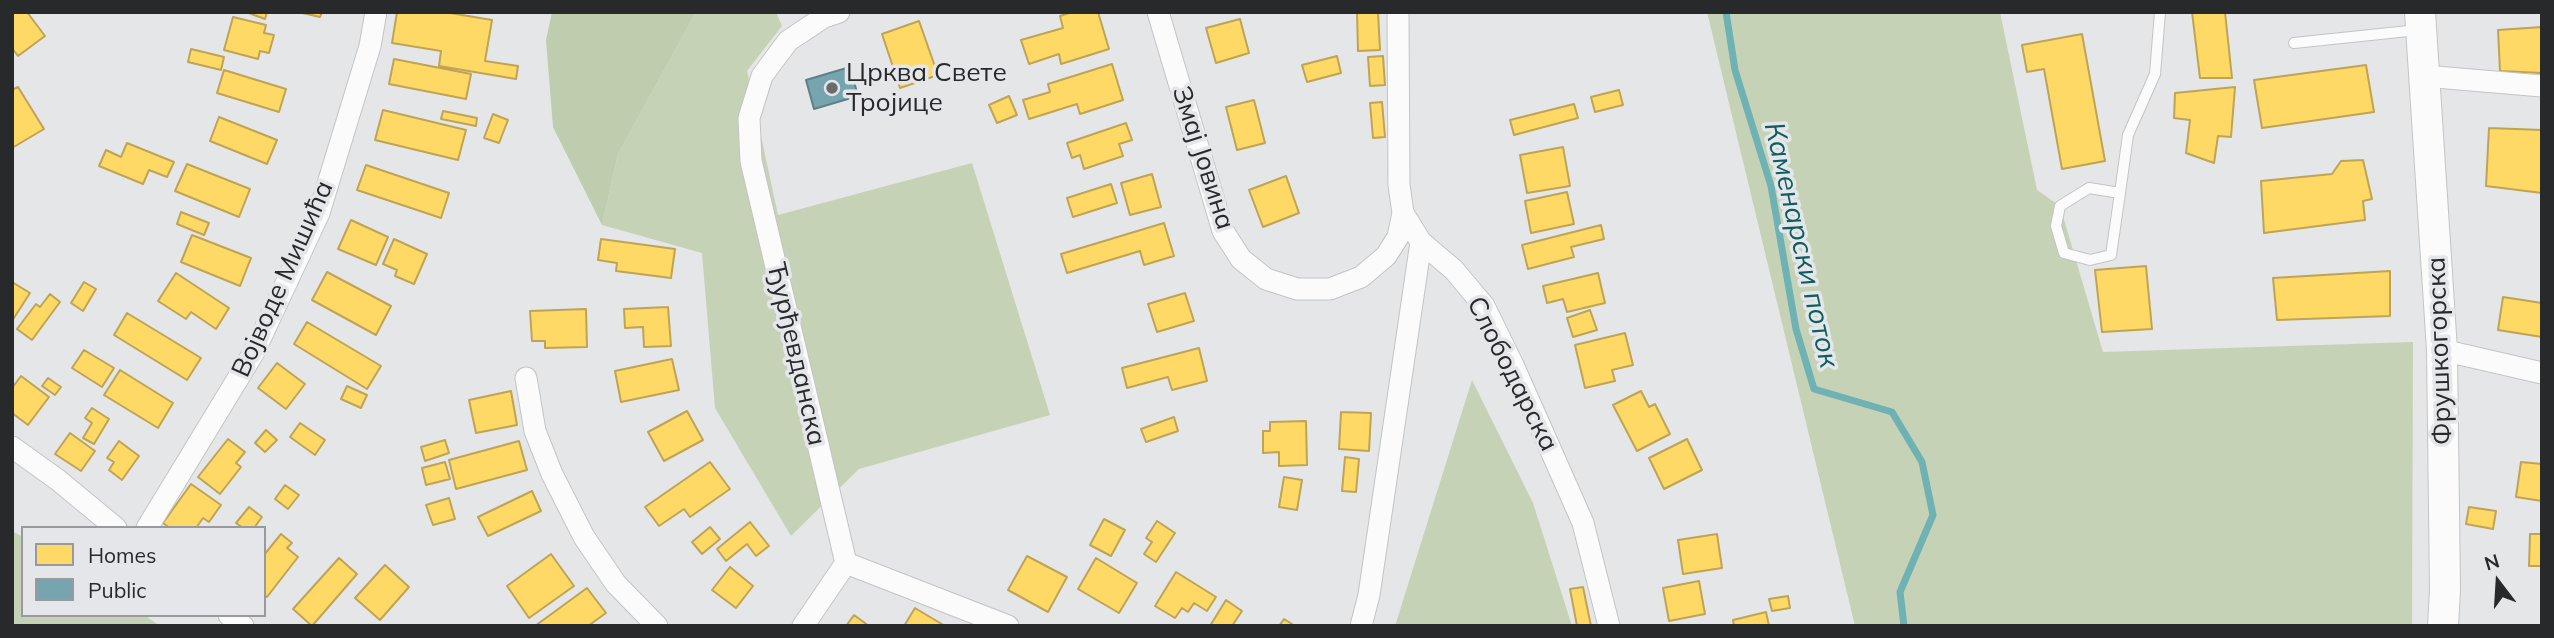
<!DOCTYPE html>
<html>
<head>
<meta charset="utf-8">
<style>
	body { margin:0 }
	#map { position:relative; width:2554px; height:638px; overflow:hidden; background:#e5e6e8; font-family:Mulish,sans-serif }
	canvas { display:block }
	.frame { position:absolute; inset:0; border:14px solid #28292a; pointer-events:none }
	.legend { position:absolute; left:21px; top:526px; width:245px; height:91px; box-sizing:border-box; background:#e4e6e9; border:2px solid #999a9d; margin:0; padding:9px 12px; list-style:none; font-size:21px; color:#28292a }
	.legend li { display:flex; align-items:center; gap:14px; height:35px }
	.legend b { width:35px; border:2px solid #999a9d }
	.north { position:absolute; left:2463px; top:547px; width:70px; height:70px; -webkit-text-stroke:5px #e4e6e9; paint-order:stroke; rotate:343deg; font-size:19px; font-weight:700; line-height:28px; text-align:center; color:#28292a }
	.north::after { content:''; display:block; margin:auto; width:24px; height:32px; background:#28292a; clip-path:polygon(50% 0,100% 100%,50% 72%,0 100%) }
</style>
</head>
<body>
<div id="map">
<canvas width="2554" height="638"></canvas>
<div class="frame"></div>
<ul class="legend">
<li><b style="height:19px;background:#ffd966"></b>Homes</li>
<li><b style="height:19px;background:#76a5af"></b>Public</li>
</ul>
<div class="north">N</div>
</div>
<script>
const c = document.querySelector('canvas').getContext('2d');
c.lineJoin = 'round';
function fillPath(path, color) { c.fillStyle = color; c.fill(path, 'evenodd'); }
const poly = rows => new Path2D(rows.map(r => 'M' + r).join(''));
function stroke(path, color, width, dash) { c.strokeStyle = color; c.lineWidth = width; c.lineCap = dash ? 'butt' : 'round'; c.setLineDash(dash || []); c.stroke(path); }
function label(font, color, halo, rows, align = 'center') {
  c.font = font + ' Mulish,sans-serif'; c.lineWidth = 7; c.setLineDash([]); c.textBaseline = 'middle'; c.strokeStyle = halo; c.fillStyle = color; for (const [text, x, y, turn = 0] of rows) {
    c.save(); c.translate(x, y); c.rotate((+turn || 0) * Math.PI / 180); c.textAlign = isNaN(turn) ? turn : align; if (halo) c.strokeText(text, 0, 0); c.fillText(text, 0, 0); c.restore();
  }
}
fillPath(poly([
	[696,12,776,12,782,26,747,71,778,215,972,163,1050,415,859,469,791,536,715,408,702,253,602,225,618,154],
	[1707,12,2000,12,2037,190,2060,206,2103,352,2413,342,2412,626,1855,626],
	[1472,380,1533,503,1572,626,1395,626],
	[12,531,23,537,23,615,144,615,160,626,12,626]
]), '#c5d2b6');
fillPath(poly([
	[552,12,696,12,618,154,602,225,553,127,546,40]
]), '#becdad');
const homes = poly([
	[12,12,27,12,45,36,18,56,12,48,12,12],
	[246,12,267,12,265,19,246,12],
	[298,12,322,12,320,17,298,12],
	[397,12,444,12,492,20,485,61,518,66,516,79,439,66,441,51,392,43,397,12],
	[1072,12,1098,12,1109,49,1061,64,1059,54,1029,64,1021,40,1063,28,1060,16,1072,12],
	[1357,12,1378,12,1380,50,1358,51,1357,12],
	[2192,12,2225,12,2232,78,2200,78,2192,12],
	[233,17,266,25,264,33,274,35,269,53,260,51,258,59,224,50,233,17],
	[1240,19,1249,53,1216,63,1206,28,1240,19],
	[919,21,938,75,900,88,882,34,919,21],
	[2542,27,2542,73,2500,71,2498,30,2542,27],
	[2082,34,2105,161,2062,169,2044,69,2027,72,2022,45,2082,34],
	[191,49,224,57,221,70,188,62,191,49],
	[1337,56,1341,73,1307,82,1302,65,1337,56],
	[1383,56,1385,85,1370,86,1368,57,1383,56],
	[394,59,471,74,466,99,389,84,394,59],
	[1112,64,1123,100,1080,114,1077,104,1029,119,1023,100,1050,92,1048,84,1112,64],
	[2366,65,2374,112,2262,128,2254,80,2366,65],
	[224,70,286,89,279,112,217,93,224,70],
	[18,87,44,129,12,148,12,90,18,87],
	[2235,87,2231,137,2218,136,2214,163,2186,153,2190,120,2174,118,2175,93,2235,87],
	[1619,90,1623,105,1595,112,1591,97,1619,90],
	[1009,96,1017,115,997,123,989,105,1009,96],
	[1254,100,1265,143,1237,150,1226,107,1254,100],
	[1382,102,1385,137,1373,138,1370,103,1382,102],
	[1574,104,1578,118,1514,135,1510,120,1574,104],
	[383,110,466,130,458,160,375,140,383,110],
	[443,111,477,118,476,126,441,119,443,111],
	[493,114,508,120,499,143,484,138,493,114],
	[219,117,277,140,267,164,210,141,219,117],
	[1126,123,1132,140,1119,144,1123,156,1084,169,1080,155,1072,158,1067,143,1126,123],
	[2489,128,2542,130,2542,193,2486,186,2489,128],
	[127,143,174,162,167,177,149,170,143,184,99,166,106,150,121,157,127,143],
	[1563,147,1570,186,1527,193,1520,155,1563,147],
	[2363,160,2372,199,2363,201,2365,220,2264,233,2261,181,2332,174,2341,161,2363,160],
	[187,164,250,189,239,217,175,191,187,164],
	[366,165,449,193,441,218,357,190,366,165],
	[1152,174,1161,207,1130,215,1121,183,1152,174],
	[1286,176,1299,213,1263,227,1249,190,1286,176],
	[1111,184,1117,203,1073,217,1067,198,1111,184],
	[1567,192,1574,224,1531,233,1525,201,1567,192],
	[181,212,209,223,204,235,177,224,181,212],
	[351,220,388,237,376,265,338,249,351,220],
	[1164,223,1174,256,1144,265,1140,251,1067,273,1061,254,1164,223],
	[1601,225,1604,239,1571,247,1574,257,1528,269,1522,245,1601,225],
	[192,235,251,258,240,286,181,262,192,235],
	[394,239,427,254,414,284,395,276,397,270,383,264,394,239],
	[601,239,675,249,671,278,616,271,617,263,598,260,601,239],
	[2146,266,2152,329,2102,332,2095,270,2146,266],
	[2390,271,2390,316,2277,320,2273,278,2390,271],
	[327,272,391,306,376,335,312,300,327,272],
	[176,273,229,308,216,329,191,312,186,319,158,301,176,273],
	[1598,273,1605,303,1567,312,1563,299,1547,303,1543,286,1598,273],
	[12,282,30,293,12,321,12,282],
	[84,282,96,289,83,311,71,303,84,282],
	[1185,293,1194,321,1157,332,1148,304,1185,293],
	[50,294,60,302,32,340,17,329,36,304,40,307,50,294],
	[2503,297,2542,303,2542,337,2498,330,2503,297],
	[668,307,671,346,644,347,643,327,625,328,624,309,668,307],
	[586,309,587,347,545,348,545,341,532,341,530,311,586,309],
	[1590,310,1597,330,1573,337,1567,318,1590,310],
	[127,313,201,358,187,380,114,335,127,313],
	[307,322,381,366,367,389,294,344,307,322],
	[1625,333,1633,365,1612,370,1615,381,1585,388,1575,345,1625,333],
	[1199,348,1207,381,1172,390,1168,377,1127,388,1122,368,1199,348],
	[84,350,114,368,102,387,72,368,84,350],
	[672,359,679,390,621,402,615,371,672,359],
	[277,363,305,384,286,409,258,388,277,363],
	[120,370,173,403,158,428,104,395,120,370],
	[21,376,49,397,28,425,12,413,12,388,21,376],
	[48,378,61,387,55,395,42,386,48,378],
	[347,386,367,395,361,408,341,399,347,386],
	[511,391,517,425,476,433,469,400,511,391],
	[1641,391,1649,407,1655,404,1670,434,1637,451,1613,405,1641,391],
	[92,408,109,419,94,444,83,438,92,423,85,418,92,408],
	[687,411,703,440,664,461,648,432,687,411],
	[1341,412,1371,413,1369,451,1339,449,1341,412],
	[1174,417,1178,431,1146,442,1141,429,1174,417],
	[1306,421,1307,465,1279,466,1279,452,1263,453,1263,431,1270,431,1270,422,1306,421],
	[300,423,325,440,315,455,290,437,300,423],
	[266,430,277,440,265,452,255,443,266,430],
	[70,433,95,451,81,471,55,454,70,433],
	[228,439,245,452,236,463,241,467,220,494,198,477,228,439],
	[1687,439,1702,470,1664,489,1649,458,1687,439],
	[445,440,449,453,425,461,421,447,445,440],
	[119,441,139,456,122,480,109,470,114,462,107,458,119,441],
	[519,441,527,470,456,489,449,460,519,441],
	[1345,457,1359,459,1356,492,1342,491,1345,457],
	[445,462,450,479,426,485,422,468,445,462],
	[710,462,730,489,690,517,684,509,659,526,645,507,710,462],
	[2521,462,2542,464,2542,501,2516,497,2521,462],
	[1284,477,1302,480,1297,510,1279,507,1284,477],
	[191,484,221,505,209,522,203,518,196,528,170,528,163,523,191,484],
	[285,485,299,495,288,509,275,499,285,485],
	[532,491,541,511,488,536,478,517,532,491],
	[449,498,455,519,433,525,426,505,449,498],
	[249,507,262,517,254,528,243,528,236,523,249,507],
	[2469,507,2496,511,2493,529,2466,524,2469,507],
	[1104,519,1125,530,1111,556,1090,545,1104,519],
	[1157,521,1175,533,1156,562,1144,554,1152,542,1146,538,1157,521],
	[750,522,769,546,756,556,747,544,726,561,717,549,750,522],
	[710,527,720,539,702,554,692,542,710,527],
	[281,534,292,543,287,548,298,557,267,597,264,595,264,555,281,534],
	[1717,534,1722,568,1683,574,1678,540,1717,534],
	[2530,534,2542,534,2542,566,2529,566,2530,534],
	[551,554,574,586,529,618,507,586,551,554],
	[1027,556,1067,577,1048,612,1008,590,1027,556],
	[339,558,357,574,312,626,293,609,339,558],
	[1096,558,1137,583,1119,613,1078,589,1096,558],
	[385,565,409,587,380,620,355,598,385,565],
	[730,567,753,586,736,608,712,590,730,567],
	[1176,572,1216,597,1207,611,1194,603,1188,612,1182,608,1175,618,1155,606,1176,572],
	[1699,581,1705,614,1669,621,1663,588,1699,581],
	[1583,587,1591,626,1577,626,1570,589,1583,587],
	[587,588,606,613,588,626,535,626,587,588],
	[1788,596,1790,608,1772,611,1769,599,1788,596],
	[1226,600,1242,611,1232,626,1210,626,1226,600],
	[915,608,945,626,904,626,915,608],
	[1766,612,1769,626,1734,626,1733,620,1766,612],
	[854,615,869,626,846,626,854,615],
	[1284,619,1295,626,1279,626,1284,619]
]);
fillPath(homes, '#ffd966');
stroke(homes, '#bea454', 2);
const public = poly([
	[850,67,858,96,814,109,806,80,850,67]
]);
fillPath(public, '#76a5af');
stroke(public, '#5f8087', 2);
stroke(poly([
	[1726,12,1735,70,1771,186,1796,329,1814,389,1892,412,1922,462,1933,515,1900,592,1904,626]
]), '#6eb2b4', 7);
const lane = poly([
	[2294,43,2418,30],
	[2120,193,2089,188,2060,206,2056,226,2064,253,2090,260,2111,255,2120,193,2128,135,2155,74,2160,12]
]);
const street = poly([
	[839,12,824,17,788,41,762,76,749,118,751,161,846,563],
	[1158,12,1223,231,1241,259,1266,279,1297,289,1330,289,1361,277,1386,256,1398,237,1403,213],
	[1398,12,1399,185,1403,213,1421,242,1454,270,1484,306,1513,365,1583,523,1609,626],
	[2424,76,2542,86],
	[2442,350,2542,373],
	[526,378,535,431,552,474,584,537,616,584,657,626],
	[12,447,58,480,116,528],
	[147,528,254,352,319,213,370,46,376,12],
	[846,563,1008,626],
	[229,615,243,626],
	[803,626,846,563],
	[1361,626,1369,595,1421,242]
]);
const secondary = poly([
	[2420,12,2442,350,2445,590,2443,626]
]);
stroke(lane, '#c3c4c5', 12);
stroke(street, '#c3c4c5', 23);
stroke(secondary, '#c3c4c5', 32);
stroke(lane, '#fbfbfc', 10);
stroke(street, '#fbfbfc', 21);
stroke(secondary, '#fbfbfc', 30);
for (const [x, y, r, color] of [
	[832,88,7,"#6a6b6c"]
]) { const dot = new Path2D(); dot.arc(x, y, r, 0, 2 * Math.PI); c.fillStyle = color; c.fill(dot); stroke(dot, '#e4e6e9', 2.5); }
label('26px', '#28292a', '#e4e6e9', [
	["Црква Свете",846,73],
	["Тројице",846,103]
], 'left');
label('26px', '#28292a', '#e4e6e9', [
	["Змај Јовина",1203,158,72],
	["Војводе Мишића",283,279,-66],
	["Фрушкогорска",2440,351,-92],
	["Ђурђевданска",796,354,77],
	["Слободарска",1512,374,63]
]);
label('italic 28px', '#0c5e60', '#e4e6e9', [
	["Каменарски поток",1801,245,77]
]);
</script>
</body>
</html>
